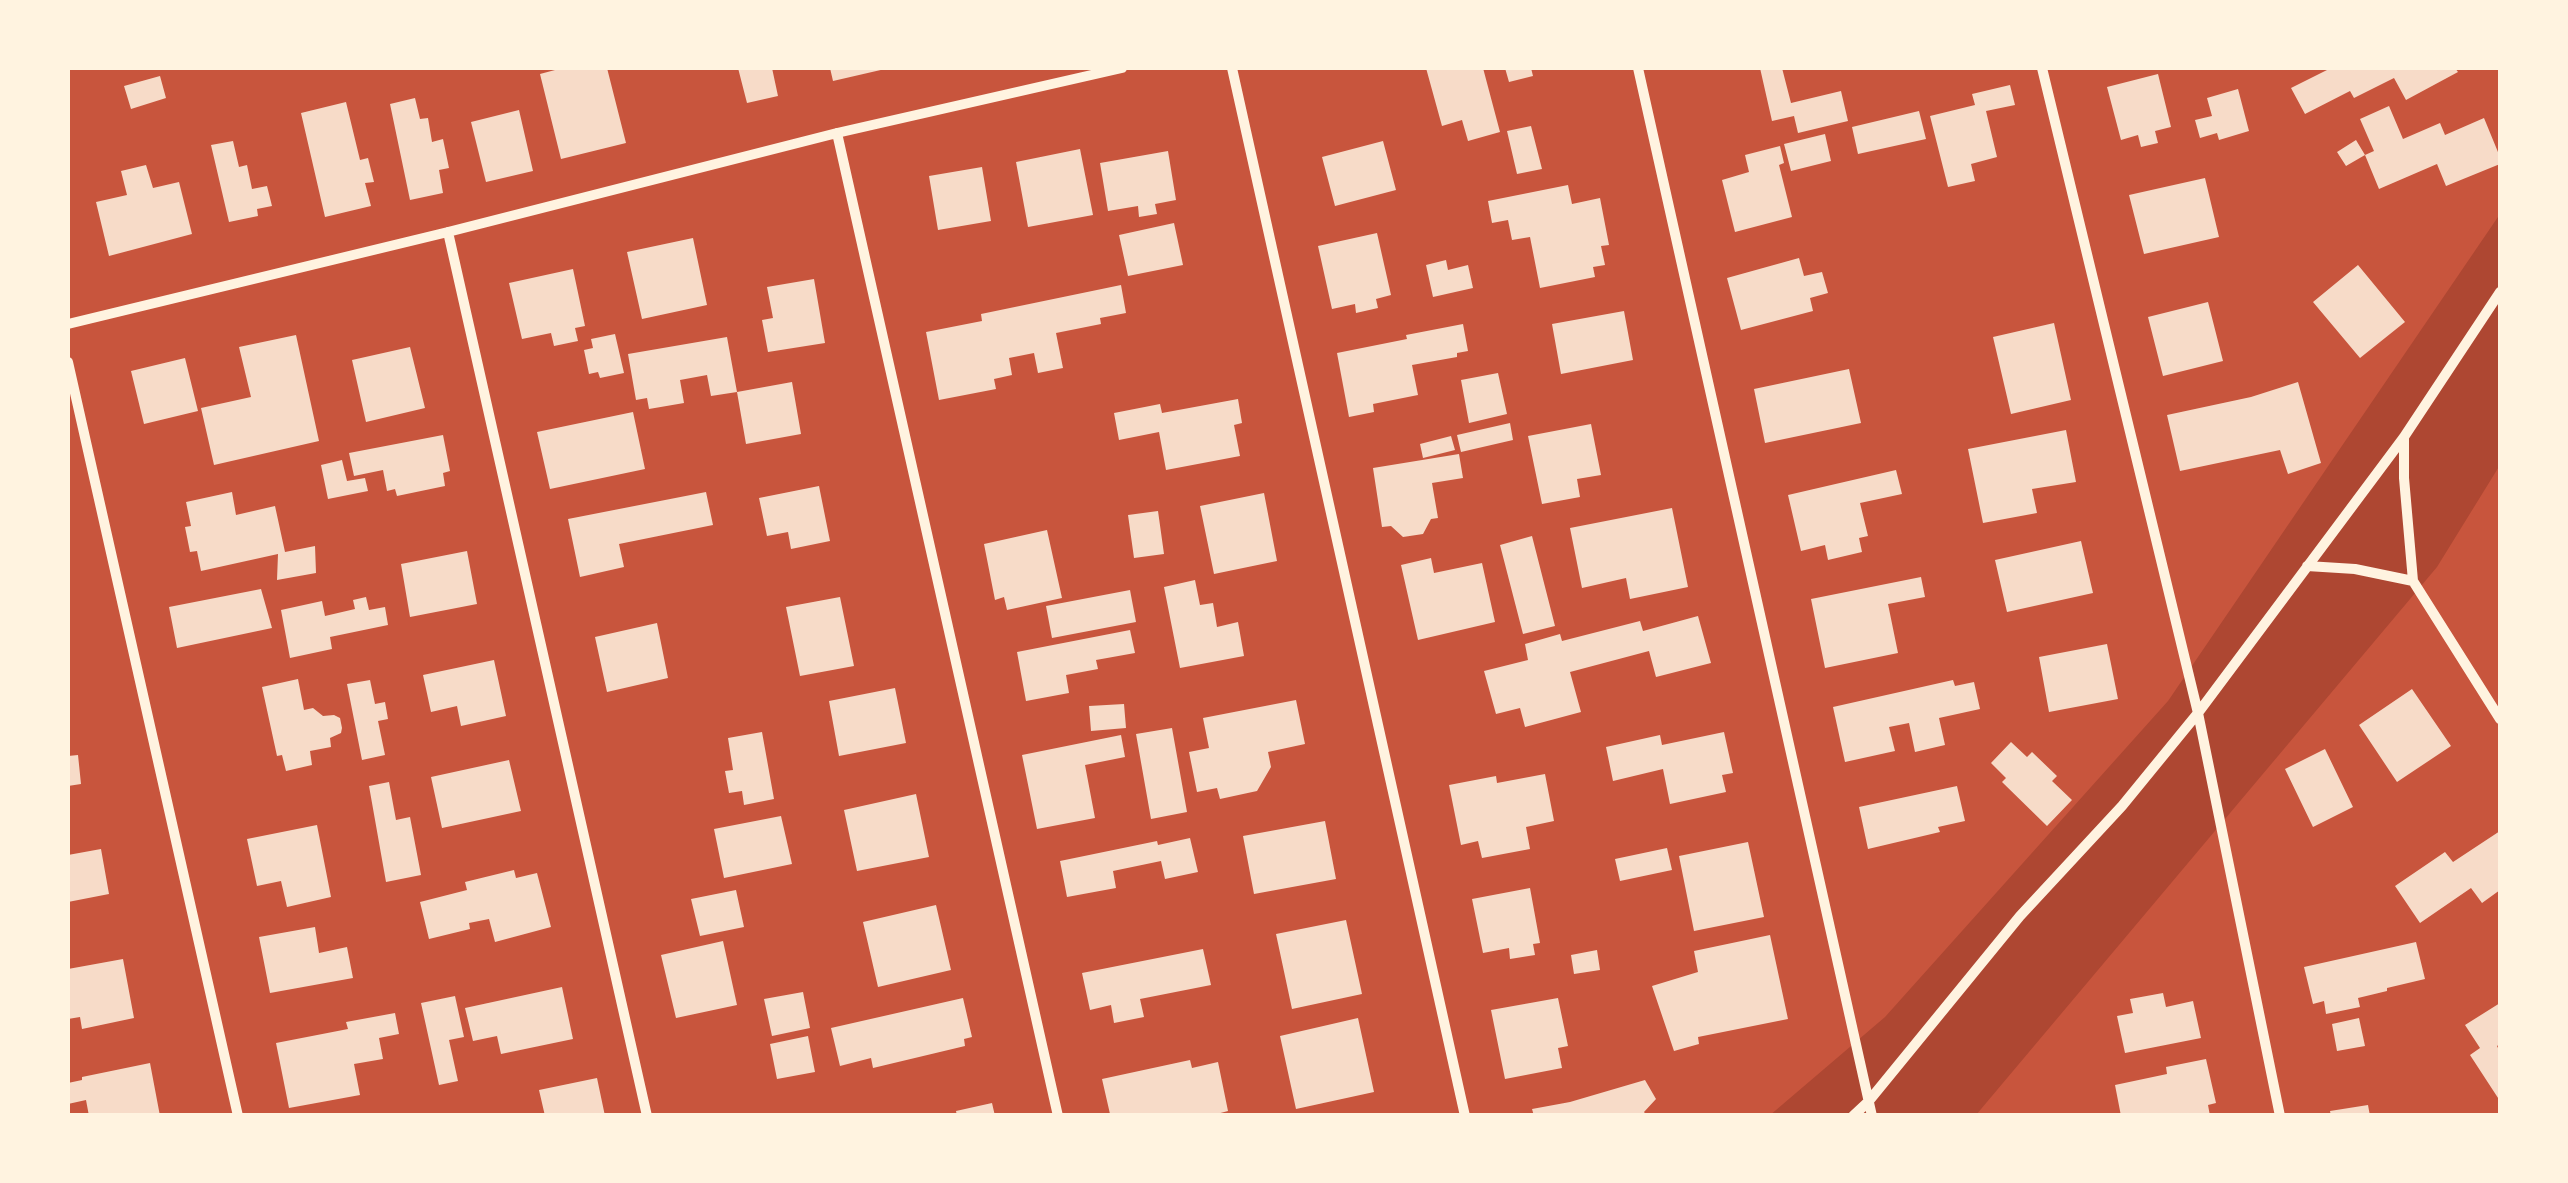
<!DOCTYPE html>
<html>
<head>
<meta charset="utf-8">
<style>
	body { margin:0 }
	#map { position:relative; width:2568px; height:1183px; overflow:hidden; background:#c8553d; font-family:"Exo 2",sans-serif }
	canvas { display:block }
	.frame { position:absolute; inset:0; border:70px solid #fff3e0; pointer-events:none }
</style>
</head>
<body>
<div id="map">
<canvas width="2568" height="1183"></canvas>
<div class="frame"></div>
</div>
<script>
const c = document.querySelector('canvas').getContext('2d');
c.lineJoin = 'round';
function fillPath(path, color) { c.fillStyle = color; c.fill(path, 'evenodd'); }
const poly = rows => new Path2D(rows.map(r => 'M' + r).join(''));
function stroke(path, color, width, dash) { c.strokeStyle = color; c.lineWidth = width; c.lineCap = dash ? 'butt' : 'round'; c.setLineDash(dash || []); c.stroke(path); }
fillPath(poly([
	[2500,214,2500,465,2437,567,1976,1115,1769,1116,1885,1017,2168,701]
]), '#ae4732');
fillPath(poly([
	[554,68,607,68,626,143,561,159,540,74,555,70],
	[738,68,772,68,778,96,747,103],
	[830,68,885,68,885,69,833,81],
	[1426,68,1483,68,1500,132,1468,141,1462,120,1442,126],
	[1505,68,1531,68,1533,76,1509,82],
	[1760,68,1782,68,1791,103,1841,91,1848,121,1798,133,1794,116,1772,121],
	[2331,68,2335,68,2336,70,2342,68,2455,68,2458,72,2406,100,2394,78,2354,98,2350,91,2305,114,2291,88],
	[2158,74,2171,127,2155,131,2158,143,2141,147,2138,135,2121,140,2107,87],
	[160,76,166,98,131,109,124,86],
	[2010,85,2015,105,1986,111,1997,157,1971,164,1975,181,1948,187,1930,116,1975,105,1972,94],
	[2238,89,2249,131,2219,140,2217,133,2200,138,2195,120,2212,116,2207,98],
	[415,98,420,119,428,118,432,142,443,139,449,168,439,170,443,193,410,200,390,104],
	[346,102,360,160,368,158,374,182,365,183,371,206,325,217,301,113],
	[2389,106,2403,139,2440,123,2445,135,2484,118,2500,157,2500,164,2446,186,2437,164,2379,189,2365,155,2374,151,2360,119],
	[519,110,533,171,486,182,471,122],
	[1919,111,1926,139,1858,154,1852,127],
	[1531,126,1542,169,1517,174,1507,131],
	[1825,134,1831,161,1791,171,1784,144],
	[2356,140,2365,155,2346,166,2337,152],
	[233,141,239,167,247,165,252,189,267,186,272,206,257,209,258,216,229,222,211,145],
	[1383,141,1396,190,1335,206,1322,157],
	[1780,146,1784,163,1779,165,1792,217,1735,232,1722,180,1749,172,1745,155],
	[1080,149,1093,215,1028,227,1016,162],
	[1168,151,1176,200,1155,204,1157,214,1139,217,1138,206,1108,211,1100,163],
	[146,165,153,188,179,182,192,234,109,256,96,202,127,195,121,171],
	[982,167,991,221,938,230,929,176],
	[2205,178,2219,237,2144,254,2129,195],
	[1568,185,1572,204,1600,198,1609,245,1601,246,1605,265,1593,267,1595,277,1540,288,1530,237,1512,240,1508,220,1492,223,1488,201],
	[1174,223,1183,265,1128,276,1119,235],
	[1377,233,1391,295,1376,299,1378,308,1356,313,1355,304,1332,309,1318,246],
	[693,238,707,305,642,319,627,252],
	[1799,258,1804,276,1822,272,1828,293,1810,298,1813,311,1741,330,1727,278],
	[1446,260,1448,270,1468,265,1473,288,1433,297,1426,265],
	[2358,265,2405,322,2360,358,2313,302],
	[573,269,585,326,575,328,578,341,554,346,551,333,522,339,509,283],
	[814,279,825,343,768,352,762,320,773,318,767,287],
	[1121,285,1126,313,1100,318,1101,324,1056,333,1063,368,1038,373,1034,353,1009,358,1012,375,994,379,996,389,939,400,926,332,982,321,981,314],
	[2208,302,2223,361,2163,376,2148,317],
	[1624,311,1633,360,1561,374,1552,324],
	[2054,323,2071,400,2011,414,1993,337],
	[1463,324,1468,351,1457,353,1457,357,1412,365,1418,395,1373,404,1374,412,1349,417,1337,353,1407,339,1406,335],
	[615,334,624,373,600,378,598,372,589,374,584,350,593,348,591,339],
	[296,335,319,441,214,465,201,408,251,397,239,347],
	[727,337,737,392,711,396,707,375,680,380,684,403,649,409,647,398,636,400,628,354],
	[410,347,425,408,366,422,352,360],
	[185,358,198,411,144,424,131,371],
	[1849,369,1861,423,1765,443,1754,389],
	[1498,373,1507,414,1469,423,1461,380],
	[792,382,801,434,746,444,737,392],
	[2298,382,2321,463,2288,474,2280,450,2180,471,2167,415,2251,397],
	[1238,399,1242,423,1234,425,1240,456,1166,470,1159,432,1119,440,1114,413,1160,404,1162,413],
	[633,412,645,469,550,489,537,432],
	[1510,423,1513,440,1461,452,1457,435],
	[1591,424,1601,475,1577,479,1580,497,1542,504,1528,436],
	[2066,430,2076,482,2032,489,2037,513,1983,523,1968,449],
	[443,435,450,471,443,473,445,486,397,496,395,489,387,491,383,470,354,476,349,453],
	[1451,436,1455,450,1423,458,1420,444],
	[1459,454,1463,478,1432,483,1438,518,1431,519,1423,534,1403,537,1391,526,1382,527,1373,468],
	[342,460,347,481,365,478,368,491,328,499,321,465],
	[1896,470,1902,494,1860,503,1868,536,1859,538,1862,552,1828,560,1825,545,1801,551,1788,495],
	[819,486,830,541,791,549,788,532,767,536,759,498],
	[232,492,236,515,275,506,285,552,315,546,316,573,277,580,278,554,201,571,197,551,190,552,185,527,191,526,186,502],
	[706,492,713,525,619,544,624,567,580,577,568,519],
	[1264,493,1277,561,1214,574,1200,506],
	[1672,508,1688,587,1630,599,1626,578,1582,588,1570,528],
	[1158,511,1164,554,1134,558,1128,515],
	[1047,530,1062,598,1007,610,1004,597,995,600,984,544],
	[1532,536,1555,626,1523,634,1500,545],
	[2081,541,2093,593,2007,612,1995,560],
	[467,551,477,604,410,617,401,564],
	[1431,558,1434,573,1482,563,1495,622,1418,640,1401,565],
	[1921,577,1925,597,1888,604,1898,653,1825,668,1811,599],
	[1195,580,1200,605,1213,603,1217,627,1238,622,1244,656,1180,668,1164,587],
	[261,589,272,628,177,648,169,607],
	[1130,590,1136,622,1052,638,1046,606],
	[366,597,369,610,385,607,388,625,330,637,332,649,290,658,281,610,322,601,325,616,355,609,353,600],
	[840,597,854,666,800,676,786,607],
	[1698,616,1711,663,1656,677,1649,651,1570,672,1581,712,1525,727,1520,708,1496,714,1484,671,1528,660,1525,644,1560,634,1562,641,1640,621,1643,631],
	[657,623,668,678,607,692,595,637],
	[1130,630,1135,653,1096,660,1098,669,1066,675,1069,693,1026,701,1017,652],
	[2107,644,2118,699,2049,712,2039,657],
	[494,660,506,716,461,726,457,706,431,712,423,675],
	[298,679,304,710,313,708,323,716,334,715,340,718,342,728,341,733,330,738,331,747,310,751,312,765,286,771,282,755,277,756,262,687],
	[370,680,375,704,385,702,388,719,378,721,385,755,362,760,347,684],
	[1953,680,1955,686,1974,682,1980,709,1939,718,1945,745,1915,752,1909,723,1889,727,1895,751,1845,762,1833,707],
	[895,688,906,743,839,756,829,701],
	[2412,689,2451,746,2397,782,2359,725],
	[1296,700,1305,744,1268,752,1271,767,1257,791,1220,799,1217,788,1197,792,1189,752,1209,748,1203,718],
	[1124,704,1126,728,1091,731,1089,706],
	[1172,728,1187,812,1151,819,1136,734],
	[762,732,774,799,744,805,742,791,729,793,725,771,733,770,728,738],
	[1724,732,1733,773,1722,775,1726,792,1670,804,1663,769,1613,781,1606,747,1660,735,1662,745],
	[1121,735,1125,757,1085,765,1095,818,1037,829,1022,755],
	[2011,742,2027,757,2032,752,2057,776,2052,781,2072,800,2047,826,2002,782,2006,778,1991,763],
	[2325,749,2353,807,2313,827,2285,769],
	[78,755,81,784,68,786,68,756],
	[509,760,521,811,442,828,431,777],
	[1545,774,1554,821,1526,827,1530,849,1482,858,1478,841,1461,845,1449,785,1496,776,1497,783],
	[389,782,396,820,410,817,421,875,386,882,369,786],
	[1957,786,1965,821,1938,827,1940,832,1868,849,1859,807],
	[916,794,929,857,857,871,844,810],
	[781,816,792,864,724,878,714,829],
	[1325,821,1336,879,1254,894,1243,836],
	[317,825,331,897,287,907,281,881,257,886,247,839],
	[2500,831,2500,890,2482,903,2471,888,2420,923,2395,886,2445,852,2453,862],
	[1190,838,1198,872,1165,879,1161,861,1113,871,1116,888,1067,897,1060,861,1157,841,1158,845],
	[1748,842,1764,917,1694,931,1679,856],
	[1667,848,1672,870,1620,881,1615,859],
	[101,849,109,894,68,902,68,855],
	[514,870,516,878,537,873,551,927,495,942,489,919,469,923,470,929,429,939,420,902,467,890,465,882],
	[1530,888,1540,943,1533,944,1535,955,1510,959,1509,948,1483,953,1472,899],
	[736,890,744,927,700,936,691,899],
	[936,905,951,970,878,987,863,922],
	[1346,920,1362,994,1292,1009,1276,934],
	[315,927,319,953,347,947,353,978,270,993,259,937],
	[1770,935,1788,1019,1698,1037,1699,1044,1674,1051,1652,986,1698,972,1694,951],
	[723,941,737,1005,676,1018,661,955],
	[2416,942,2425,979,2387,988,2387,991,2358,998,2360,1007,2326,1014,2324,1001,2313,1004,2304,967],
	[1203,949,1211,985,1140,999,1144,1017,1114,1023,1111,1005,1090,1010,1082,973],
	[1597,950,1600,970,1574,974,1571,955],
	[123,959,134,1018,82,1029,80,1017,68,1019,68,969],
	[562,987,573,1039,501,1054,497,1036,473,1041,465,1008],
	[803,992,810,1028,772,1036,764,999],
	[2163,993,2166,1007,2193,1001,2201,1038,2125,1053,2117,1016,2133,1013,2130,999],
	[455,996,464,1037,449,1040,458,1081,439,1085,421,1003],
	[963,998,972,1037,964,1039,965,1046,873,1068,871,1058,840,1066,831,1028],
	[1558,998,1568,1046,1558,1048,1562,1068,1505,1079,1491,1010],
	[2500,1003,2500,1044,2497,1046,2500,1052,2500,1101,2470,1055,2480,1048,2465,1025],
	[395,1013,399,1034,379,1038,383,1059,354,1064,360,1095,289,1108,276,1043,348,1029,346,1022],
	[1358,1018,1374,1092,1296,1109,1280,1036],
	[2359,1018,2365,1046,2337,1051,2332,1024],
	[808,1036,815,1072,777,1079,770,1044],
	[2206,1059,2216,1103,2208,1105,2210,1116,2121,1116,2115,1085,2167,1074,2166,1067],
	[1190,1060,1192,1068,1218,1062,1228,1111,1209,1116,1110,1114,1102,1079],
	[150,1063,160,1116,89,1116,86,1100,68,1104,68,1083,82,1080,82,1077],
	[597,1078,605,1116,545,1116,539,1090],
	[1645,1080,1656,1099,1644,1112,1647,1116,1534,1116,1532,1109,1570,1102],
	[992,1103,995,1116,957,1116,956,1111],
	[2368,1105,2370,1116,2331,1116,2330,1111]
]), '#f7dbc8');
stroke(poly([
	[1232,68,1465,1116],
	[1638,68,1872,1116],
	[2042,68,2198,713,2280,1116],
	[837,133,1058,1116],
	[448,232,647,1116],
	[68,324,448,232,837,133,1122,68],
	[68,362,238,1116],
	[2404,438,2404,478,2413,581,2500,719],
	[2307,566,2355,569,2413,581],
	[1853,1116,1868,1102,2020,916,2122,806,2198,713,2404,437,2500,292]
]), '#fff3e0', 10);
</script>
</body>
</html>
